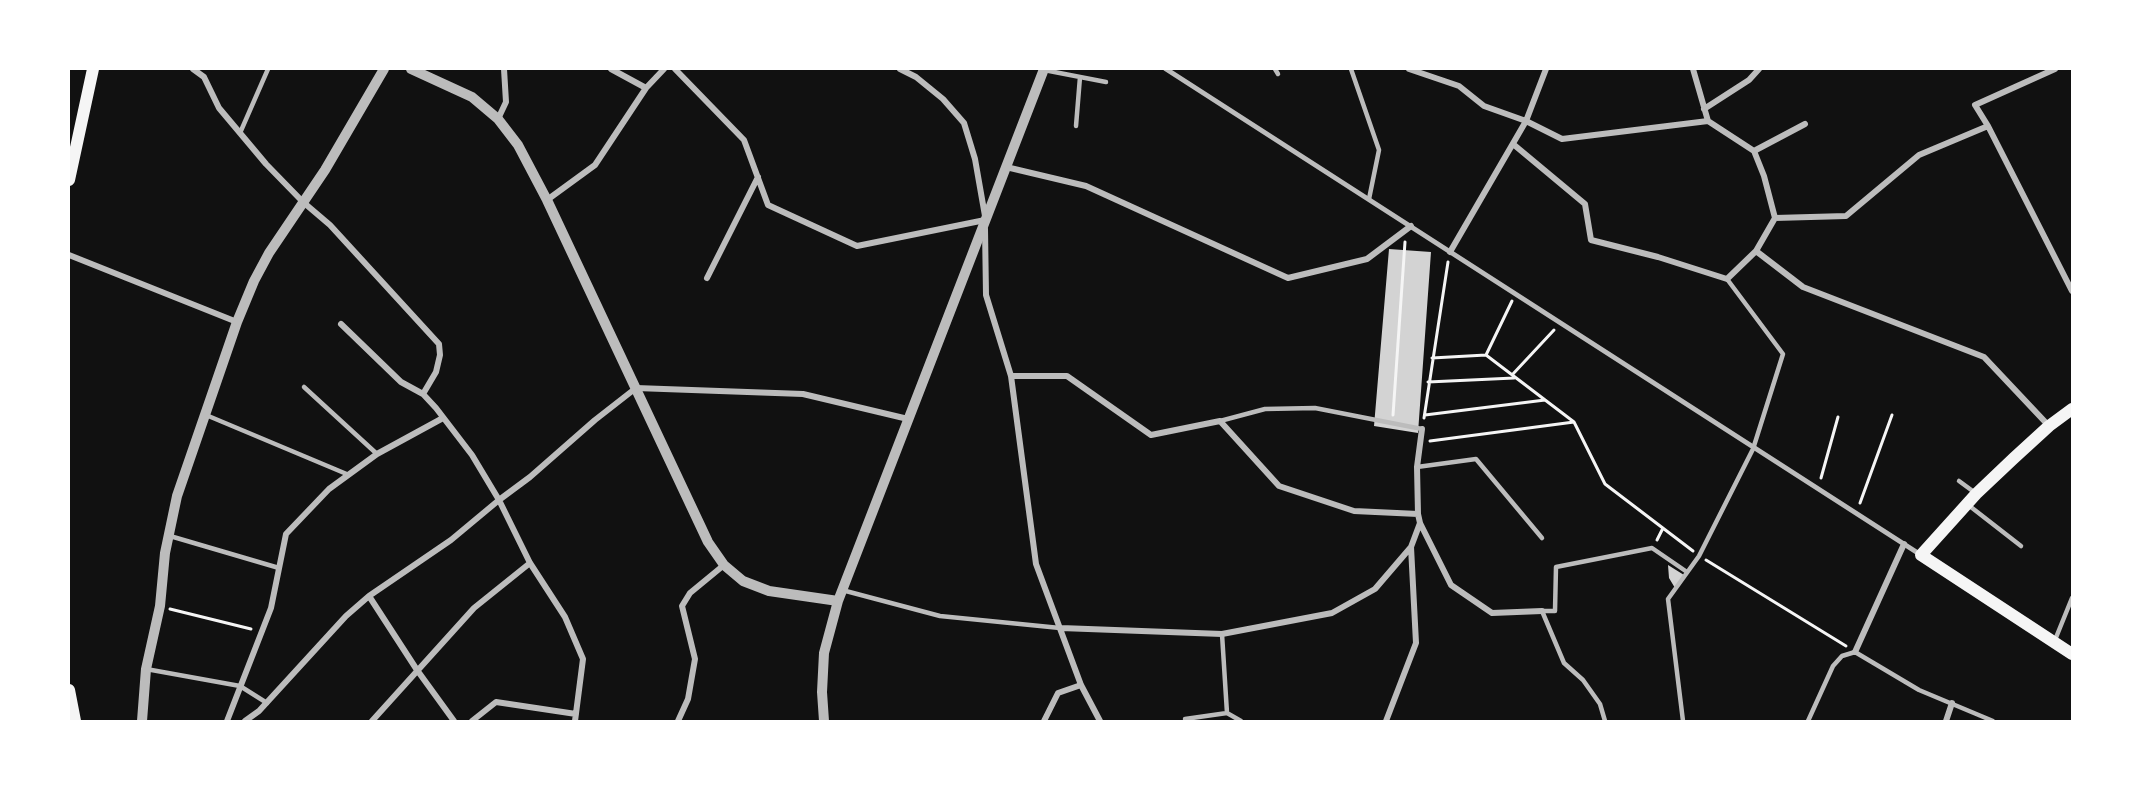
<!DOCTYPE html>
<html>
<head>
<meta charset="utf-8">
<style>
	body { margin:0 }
	#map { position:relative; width:2141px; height:790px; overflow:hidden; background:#111; font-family:Barlow,sans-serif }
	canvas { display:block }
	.frame { position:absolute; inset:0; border:70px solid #fff; pointer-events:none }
</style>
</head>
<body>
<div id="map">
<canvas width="2141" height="790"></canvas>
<div class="frame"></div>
</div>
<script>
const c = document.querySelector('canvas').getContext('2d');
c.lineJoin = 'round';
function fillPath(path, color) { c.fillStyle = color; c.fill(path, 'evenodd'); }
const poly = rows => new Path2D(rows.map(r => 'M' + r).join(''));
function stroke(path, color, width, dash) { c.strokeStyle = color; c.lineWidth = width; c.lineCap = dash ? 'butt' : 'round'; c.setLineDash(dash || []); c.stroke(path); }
fillPath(poly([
	[1389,249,1431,252,1418,433,1374,426],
	[1668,565,1684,575,1675,588,1669,578]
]), '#d3d3d3');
stroke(poly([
	[1512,301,1486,355,1574,422,1605,484,1693,551],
	[1432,358,1486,355],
	[1512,375,1554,330],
	[1428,382,1514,378],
	[1393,415,1405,242],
	[1425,415,1545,400],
	[1424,418,1448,262],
	[1430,441,1574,422],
	[1821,478,1838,417],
	[1860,503,1892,415],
	[1657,540,1663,528],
	[1706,560,1846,646],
	[170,609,251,629]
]), '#f5f5f5', 3);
stroke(poly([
	[1275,69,1278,74],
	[1351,69,1379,150,1369,199],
	[1044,70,1106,82],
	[1076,126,1080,77],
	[240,133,268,69],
	[304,387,377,454],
	[206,415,349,475],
	[1220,421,1265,409,1315,408,1422,429],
	[1417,467,1476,459,1542,538],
	[1959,481,1974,492],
	[1967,504,2021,546],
	[170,536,279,568],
	[842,590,940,616,1060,628],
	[1222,634,1227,713,1241,721],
	[2055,640,2072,598],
	[146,669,240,686,267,703],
	[1185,719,1227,713],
	[1605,721,1600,704,1583,680,1564,663,1542,611,1555,611,1556,567,1652,548,1687,572],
	[1683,721,1668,599,1699,556,1753,449,1783,354,1727,279],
	[1808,721,1833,666,1842,656,1855,652,1919,690,1993,721]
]), '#bcbcbc', 4.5);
stroke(poly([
	[1166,69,1921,555]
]), '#bcbcbc', 5);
stroke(poly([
	[193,69,204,77,219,108,266,164,303,202,330,225,439,344,440,355,436,372,423,394],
	[611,69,646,88],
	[675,69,744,140,768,205,857,246,985,220],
	[900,69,916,77,943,99,964,123,975,159,985,216],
	[1409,69,1459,86,1484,106,1526,121,1562,139,1708,121],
	[2055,69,1975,105,1988,126,2072,291],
	[1704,109,1749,80,1759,69],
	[498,119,506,102,504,69],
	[1513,144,1585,204,1591,240,1658,257,1727,279,1756,251,1775,218,1764,176,1754,151,1708,121,1693,69],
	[1754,151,1805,124],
	[1006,167,1086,186,1288,278,1367,259,1411,226],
	[547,200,595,165,646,88,664,69],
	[1775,218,1846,216,1919,155,1988,126],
	[985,229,986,295,1011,376,1036,564,1081,685,1100,721],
	[1756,251,1803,287,1984,357,2049,426],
	[1450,252,1526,121,1546,69],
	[69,255,237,322],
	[707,278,758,177],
	[341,324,401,382,423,394,436,408,472,455,499,500,530,563,565,617,583,659,575,721],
	[1011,376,1067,376,1151,435,1220,421,1279,486,1354,511,1418,514],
	[1420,523,1451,585,1492,613,1542,611],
	[369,596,417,670,454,721],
	[1061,628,1222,634,1332,613,1375,589,1411,547],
	[1855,652,1904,544],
	[227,721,271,608,286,534,329,489,377,454,443,418],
	[245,721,259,711,346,616,369,596,451,540,499,500,530,477,595,420,636,388,803,394,908,419],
	[372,721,474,608,530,563],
	[472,721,496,702,576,714],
	[678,721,688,699,695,659,682,606,690,593,724,565],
	[1044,721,1058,693,1081,685],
	[1386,721,1416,643,1411,547,1420,523,1418,514,1417,467,1422,429],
	[1946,721,1952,703]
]), '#bcbcbc', 6);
stroke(poly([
	[411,69,472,97,498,119,518,145,547,200,708,542,724,565,743,581,769,591,838,601],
	[142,721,146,669,160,606,165,553,177,496,237,322,254,281,269,253,325,170,384,69],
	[824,721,822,692,824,653,838,601,1044,69]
]), '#bcbcbc', 10);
stroke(poly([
	[69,180,93,69],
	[2072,409,2049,426,2014,458,1976,494,1921,555,2072,654],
	[69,690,75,721]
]), '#f5f5f5', 12);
</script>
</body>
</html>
